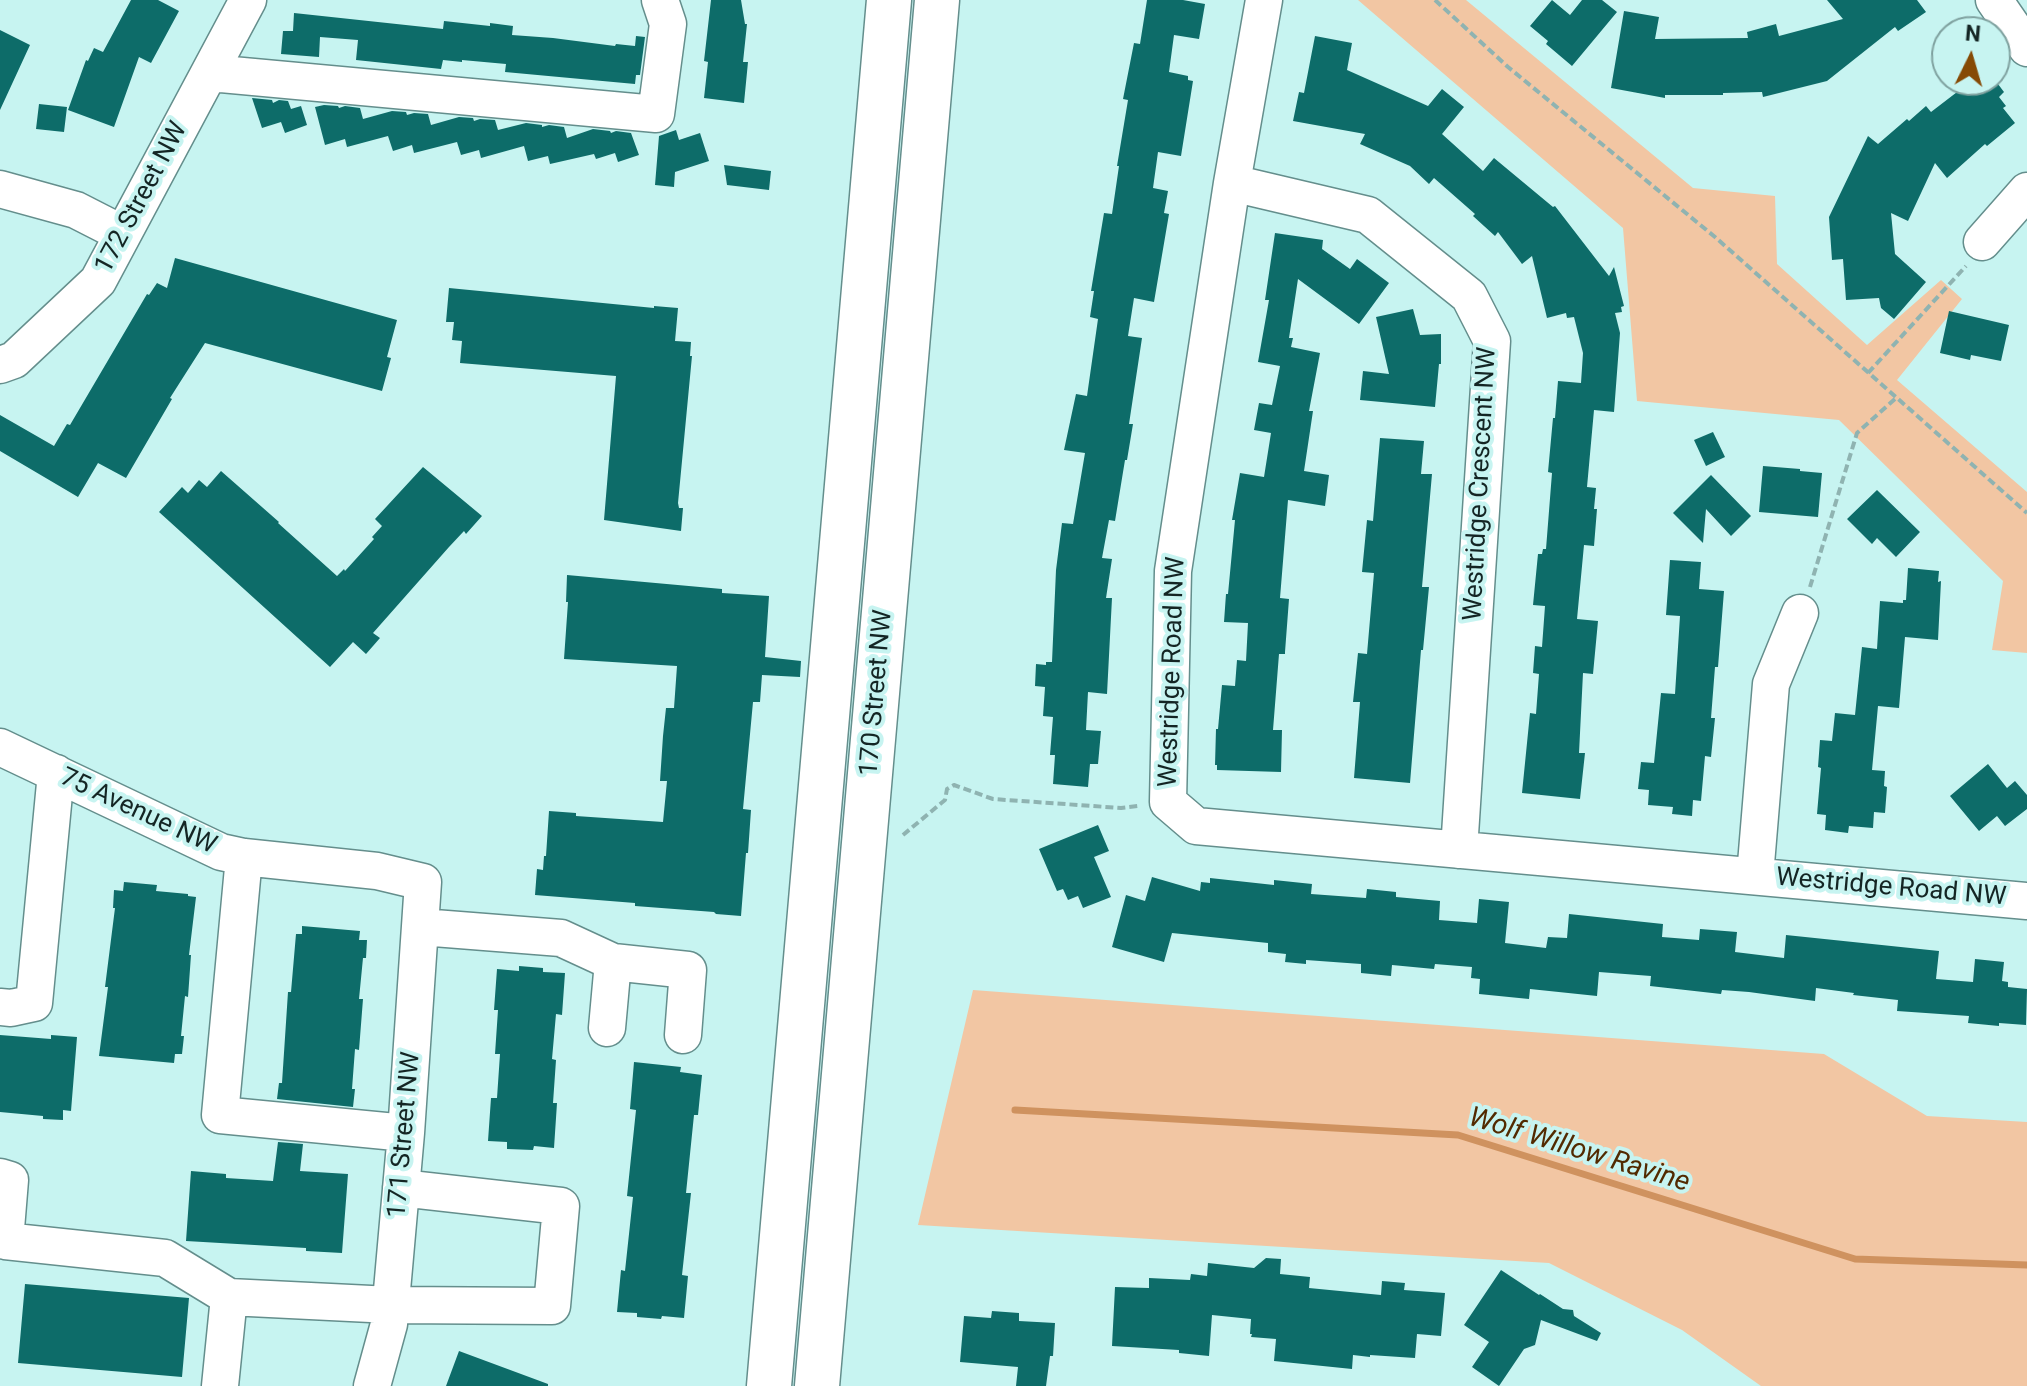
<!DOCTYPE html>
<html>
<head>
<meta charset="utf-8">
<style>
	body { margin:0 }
	#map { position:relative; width:2027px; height:1386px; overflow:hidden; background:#c7f4f1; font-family:Roboto,sans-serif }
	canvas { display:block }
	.north { position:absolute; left:1931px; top:16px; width:80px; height:80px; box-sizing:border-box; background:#c7f4f1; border:2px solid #7fa19f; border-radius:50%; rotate:5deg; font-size:22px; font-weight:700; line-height:32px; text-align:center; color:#142524 }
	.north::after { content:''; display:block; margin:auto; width:28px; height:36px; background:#864a05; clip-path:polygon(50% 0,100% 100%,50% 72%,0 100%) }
</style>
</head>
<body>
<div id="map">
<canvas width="2027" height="1386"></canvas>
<div class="north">N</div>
</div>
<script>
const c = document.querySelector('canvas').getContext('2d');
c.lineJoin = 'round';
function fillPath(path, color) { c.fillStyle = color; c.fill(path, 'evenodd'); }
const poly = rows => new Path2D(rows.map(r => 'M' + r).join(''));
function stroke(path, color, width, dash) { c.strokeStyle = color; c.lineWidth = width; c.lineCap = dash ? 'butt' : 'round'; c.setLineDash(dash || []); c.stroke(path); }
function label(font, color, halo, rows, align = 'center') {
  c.font = font + ' Roboto,sans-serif'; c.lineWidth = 8; c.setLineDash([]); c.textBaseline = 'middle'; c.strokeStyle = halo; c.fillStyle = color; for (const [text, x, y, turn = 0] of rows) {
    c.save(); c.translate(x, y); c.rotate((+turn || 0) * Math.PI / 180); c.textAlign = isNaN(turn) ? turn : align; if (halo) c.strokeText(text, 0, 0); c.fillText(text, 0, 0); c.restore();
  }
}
fillPath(poly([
	[1358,0,1466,0,1693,188,1775,196,1777,264,1867,345,1941,280,1962,299,1897,380,2027,492,2027,653,1992,650,2003,581,1839,420,1637,401,1623,228],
	[973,990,1824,1054,1927,1116,2027,1122,2027,1386,1761,1386,1682,1330,1549,1263,918,1225]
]), '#f2c6a3');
stroke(poly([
	[1015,1110,1458,1135,1855,1259,2027,1265]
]), '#cf925f', 7);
fillPath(poly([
	[131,0,158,0,179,11,151,63,139,57,114,127,68,110,86,60,88,61,94,48,103,52],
	[711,0,741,0,745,24,747,24,743,62,748,62,744,103,704,98,708,62,704,61],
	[1147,0,1183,0,1205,4,1199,39,1174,35,1169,72,1188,76,1188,80,1193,81,1181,156,1158,152,1153,188,1168,191,1164,213,1169,214,1154,302,1134,298,1128,336,1142,338,1129,424,1133,424,1127,460,1125,460,1115,521,1109,520,1102,558,1112,559,1106,598,1112,598,1107,694,1088,692,1086,730,1101,731,1098,764,1090,764,1088,787,1053,784,1055,755,1050,755,1053,717,1043,716,1045,687,1035,686,1036,664,1046,665,1046,662,1052,662,1056,570,1062,523,1073,524,1085,453,1064,450,1076,394,1087,396,1098,319,1090,317,1094,291,1091,291,1104,213,1112,214,1119,166,1117,166,1128,100,1123,99,1134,43,1140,44],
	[1552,0,1570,15,1582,0,1602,0,1617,12,1572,66,1546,44,1548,41,1530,26],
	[1827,0,1917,0,1926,12,1898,31,1895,27,1827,81,1763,97,1762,92,1723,93,1723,95,1665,95,1665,98,1611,88,1624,11,1659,17,1655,39,1748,38,1747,32,1776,24,1779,36,1843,19],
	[294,13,443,29,444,21,490,26,490,23,513,26,512,35,553,38,615,46,616,44,635,46,636,36,645,37,640,75,636,75,635,84,505,72,506,64,462,60,462,62,443,60,441,69,356,60,358,40,320,37,319,57,281,54,283,31,293,31],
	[0,30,30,45,0,110],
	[1315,36,1352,43,1347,70,1428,106,1442,89,1464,107,1442,134,1483,171,1494,158,1553,207,1555,206,1609,276,1614,267,1624,306,1621,307,1622,312,1615,313,1620,333,1614,412,1594,410,1587,487,1596,488,1594,509,1597,509,1594,546,1584,545,1577,619,1598,621,1593,674,1583,673,1579,753,1585,753,1580,799,1522,793,1530,713,1536,714,1539,674,1533,673,1535,646,1542,647,1545,606,1533,605,1538,554,1542,554,1543,549,1546,549,1552,473,1548,472,1553,418,1555,418,1558,381,1581,383,1583,353,1574,317,1567,318,1566,313,1547,318,1532,256,1522,264,1498,232,1495,236,1473,216,1475,214,1434,178,1429,184,1410,166,1360,144,1365,134,1293,121,1299,92,1304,93],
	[1954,80,1995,80,2004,92,1999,97,2006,106,2003,108,2015,123,1987,146,1985,144,1947,178,1935,163,1908,221,1891,213,1895,254,1926,282,1894,319,1881,308,1879,298,1846,300,1843,259,1832,260,1829,217,1868,136,1878,144,1907,119,1909,121,1926,106,1931,112,1961,89],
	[252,98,272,100,273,103,279,100,288,101,291,109,301,106,307,125,285,133,281,122,262,128],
	[39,104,67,107,64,132,36,129],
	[324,105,338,106,339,108,345,106,360,108,363,119,392,111,406,112,407,115,414,113,428,114,431,125,459,117,473,118,474,121,480,119,495,120,498,130,526,123,542,125,542,127,549,125,564,127,567,138,593,129,610,131,611,133,616,131,631,133,639,155,618,162,615,153,596,159,594,154,550,164,548,156,528,161,524,146,481,158,479,150,461,155,457,142,414,153,412,145,393,151,388,136,347,147,345,139,325,145,315,107],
	[676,130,679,140,700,133,709,161,675,172,674,187,655,185,659,136],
	[724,165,771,171,769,190,727,185],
	[1275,233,1323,240,1322,249,1350,269,1357,259,1389,283,1359,324,1298,279,1289,338,1293,338,1291,347,1320,353,1309,411,1313,411,1304,471,1329,475,1325,506,1288,500,1280,598,1289,599,1285,652,1285,654,1279,654,1273,730,1282,730,1281,772,1217,770,1217,765,1215,765,1216,729,1218,729,1222,685,1235,686,1237,660,1246,661,1248,623,1224,622,1226,594,1228,594,1235,520,1232,520,1240,473,1264,477,1271,433,1254,430,1259,403,1272,405,1280,366,1258,362,1269,300,1265,300],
	[175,258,397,320,387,357,391,358,382,391,205,343,170,398,172,399,126,478,98,463,78,497,0,451,0,415,54,446,67,424,70,425,147,294,149,295,157,283,167,288],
	[449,288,654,308,654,306,678,308,675,341,691,342,690,356,692,356,678,503,679,508,683,508,681,531,604,520,616,376,460,363,462,341,452,340,454,322,446,322],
	[1413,309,1420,335,1441,334,1441,364,1439,364,1435,407,1360,400,1363,371,1389,374,1376,317],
	[1949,311,2009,325,2001,361,1971,355,1970,360,1940,353],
	[1713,432,1725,457,1706,466,1694,440],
	[1380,438,1424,441,1421,474,1432,474,1422,587,1429,587,1423,650,1421,650,1410,783,1354,778,1360,702,1353,702,1358,653,1367,654,1374,573,1362,572,1367,520,1373,521],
	[1763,466,1800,469,1800,471,1822,473,1818,517,1759,512],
	[423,467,482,516,466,534,464,531,449,547,373,633,380,638,366,654,353,642,330,667,159,512,182,487,188,493,199,480,207,487,221,471,279,522,278,523,337,576,344,569,345,571,374,539,372,537,382,526,375,519],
	[1711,475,1751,516,1731,536,1706,509,1703,543,1673,513],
	[1877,490,1920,532,1896,557,1877,538,1872,544,1847,519],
	[1670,560,1701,562,1699,589,1724,591,1718,667,1715,667,1711,718,1715,718,1711,757,1705,756,1701,801,1693,800,1692,816,1672,814,1673,807,1648,805,1649,790,1638,789,1641,762,1654,763,1661,693,1675,694,1680,616,1666,615],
	[1908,568,1939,571,1938,582,1941,581,1938,640,1905,637,1899,708,1878,706,1872,770,1885,771,1884,786,1887,787,1885,813,1874,812,1873,828,1849,826,1848,833,1825,830,1826,815,1817,814,1821,768,1818,767,1820,740,1832,741,1835,713,1855,715,1862,647,1877,649,1880,601,1903,603,1903,600,1906,600],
	[567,575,722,589,722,593,769,596,765,657,801,661,800,677,762,675,760,702,753,702,743,809,751,810,748,853,746,853,741,916,716,914,714,912,635,906,635,903,535,895,537,869,543,870,544,856,546,856,549,811,576,813,576,816,663,822,667,781,660,781,663,736,666,708,674,708,677,666,564,659,568,602,566,602],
	[1988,764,2007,788,2015,781,2027,795,2027,809,2005,826,1997,816,1979,831,1950,796],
	[1098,825,1109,851,1094,857,1111,897,1083,908,1078,896,1068,900,1063,889,1057,891,1039,849],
	[1152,877,1200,891,1201,882,1210,883,1210,878,1274,885,1274,880,1312,884,1311,894,1366,898,1367,889,1396,892,1396,897,1440,901,1439,920,1477,923,1479,899,1509,902,1505,943,1546,948,1548,937,1567,938,1569,914,1663,924,1662,937,1699,940,1700,929,1737,932,1735,952,1784,958,1786,935,1939,951,1936,979,1973,982,1975,959,2004,962,2002,981,2008,982,2008,987,2027,989,2026,1025,1999,1023,1999,1026,1968,1023,1969,1016,1897,1011,1898,1000,1853,995,1854,993,1816,988,1815,1001,1749,992,1722,990,1721,994,1650,986,1651,976,1599,972,1597,996,1530,989,1529,999,1479,994,1480,979,1471,978,1472,967,1435,964,1434,969,1392,965,1391,976,1361,973,1361,964,1306,960,1306,964,1285,962,1286,954,1268,952,1268,943,1172,933,1164,962,1112,947,1126,895,1145,901],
	[124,882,157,885,156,891,188,894,188,896,196,897,189,955,191,955,188,997,185,996,181,1036,184,1036,182,1054,175,1054,174,1063,99,1056,108,987,105,987,115,908,113,908,114,890,123,891],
	[302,926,360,931,359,940,367,940,366,958,363,958,359,999,363,999,359,1050,355,1049,352,1089,355,1089,353,1107,277,1099,279,1083,282,1083,288,992,291,992,296,934,302,934],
	[519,966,543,968,543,972,565,973,562,1015,556,1014,552,1059,556,1060,553,1103,557,1103,554,1148,534,1146,533,1150,507,1149,507,1142,488,1141,491,1098,497,1098,500,1054,495,1054,498,1010,494,1010,497,969,519,971],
	[0,1035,51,1039,51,1035,77,1037,71,1111,63,1110,63,1120,43,1119,43,1116,0,1112],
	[634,1062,681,1067,680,1072,702,1075,698,1115,694,1115,686,1193,691,1193,682,1275,688,1276,684,1318,662,1316,661,1319,637,1317,637,1313,617,1312,621,1270,625,1271,633,1197,627,1196,636,1110,630,1109],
	[278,1142,303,1144,300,1171,348,1174,342,1253,306,1251,306,1248,186,1241,191,1171,226,1174,226,1178,273,1181],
	[1266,1258,1281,1259,1280,1274,1310,1277,1309,1288,1381,1295,1382,1281,1405,1283,1404,1290,1445,1293,1441,1336,1417,1334,1415,1358,1370,1355,1370,1357,1353,1355,1352,1369,1274,1361,1276,1339,1251,1337,1252,1334,1250,1334,1251,1319,1212,1315,1209,1356,1179,1353,1179,1350,1112,1346,1115,1287,1149,1288,1149,1278,1190,1280,1191,1274,1207,1276,1208,1263,1254,1268],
	[1501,1270,1539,1295,1540,1294,1563,1309,1573,1310,1574,1316,1601,1333,1597,1341,1541,1320,1535,1345,1524,1349,1499,1386,1472,1367,1489,1342,1464,1325],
	[25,1284,189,1298,182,1377,18,1363],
	[992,1311,1019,1313,1019,1321,1055,1323,1053,1356,1050,1356,1046,1386,1016,1386,1018,1367,960,1362,964,1316,991,1318],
	[459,1351,548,1384,548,1386,446,1386]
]), '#0d6c69');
const minor = poly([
	[1264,0,1232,183,1173,571,1168,802,1196,826,2027,901],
	[1994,0,2027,48],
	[210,73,656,114,668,24,660,0],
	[1232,183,1368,215,1469,296,1492,341,1459,850],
	[0,189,76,210,123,234],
	[1982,242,2027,191],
	[0,365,14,360,98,281,248,0],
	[0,747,221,852,244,857,377,871,423,882,406,1133,389,1324,372,1386],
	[244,857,220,1115,406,1133],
	[1755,876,1771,684,1800,613],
	[421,927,561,938,613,962,688,970,683,1035],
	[0,1007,11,1008,34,1003,56,773],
	[607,1028,613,962],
	[0,1177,10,1180,5,1241,165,1258,229,1297,220,1386],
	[229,1297,391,1305,552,1306,561,1206,401,1188]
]);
const major = poly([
	[769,1386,889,0],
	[817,1386,937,0]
]);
stroke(minor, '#648e8c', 39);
stroke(major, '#648e8c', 47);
stroke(poly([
	[1435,0,1508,67,1715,237,2027,513],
	[1868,373,1966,266],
	[1810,587,1857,433,1896,398],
	[903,835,945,800,947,789,954,785,993,799,1121,808,1138,806]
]), '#8fb3b1', 4, [8, 4]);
stroke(minor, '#fff', 36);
stroke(major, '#fff', 44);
label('26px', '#142524', '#c7f4f1', [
	["172 Street NW",142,198,-62],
	["Westridge Crescent NW",1481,484,-87],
	["Westridge Road NW",1173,672,-88],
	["170 Street NW",877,693,-85],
	["75 Avenue NW",138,812,25],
	["Westridge Road NW",1891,888,5],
	["171 Street NW",405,1135,-85]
]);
label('italic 28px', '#522a00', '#c7f4f1', [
	["Wolf Willow Ravine",1579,1151,17]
]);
</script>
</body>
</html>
